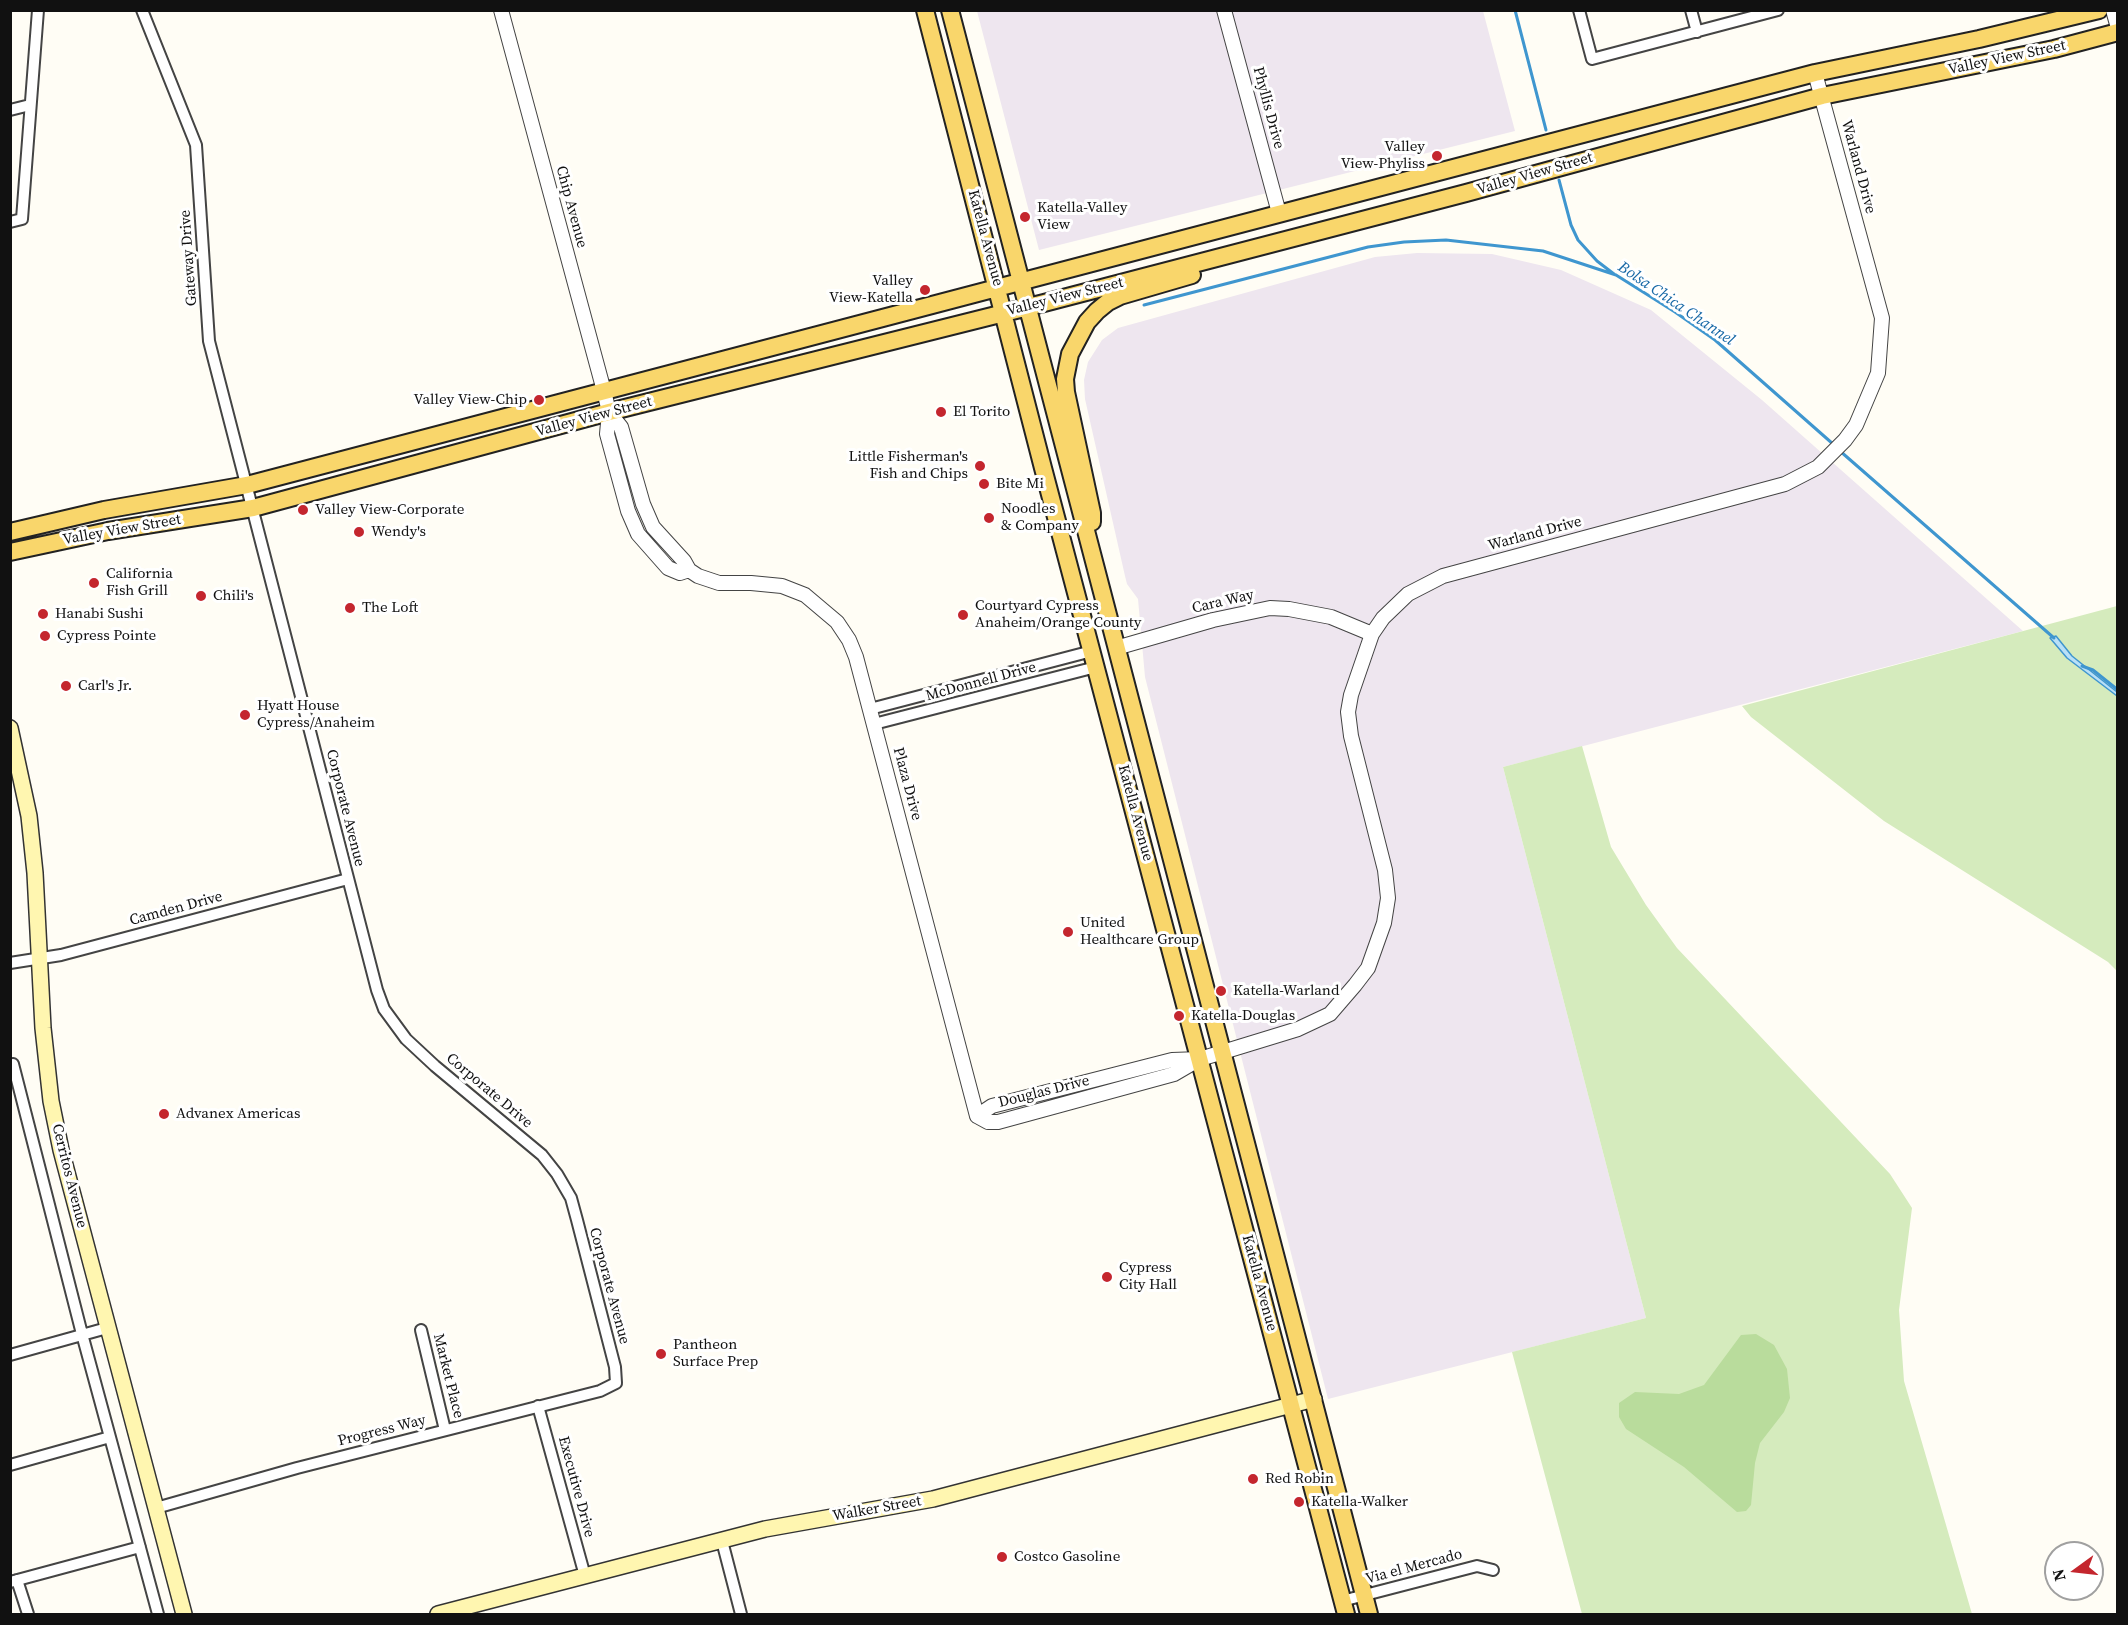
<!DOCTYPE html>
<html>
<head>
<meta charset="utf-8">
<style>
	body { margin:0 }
	#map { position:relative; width:2128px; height:1625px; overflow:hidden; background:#fffdf5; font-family:"Source Serif 4",serif }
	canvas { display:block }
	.frame { position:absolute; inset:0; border:12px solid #111; pointer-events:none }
	.north { position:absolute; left:2044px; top:1541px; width:60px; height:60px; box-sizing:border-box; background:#fff; border:2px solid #a0a0a0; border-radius:50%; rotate:255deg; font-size:16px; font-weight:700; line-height:24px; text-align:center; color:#111 }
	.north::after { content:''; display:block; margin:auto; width:21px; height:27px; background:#c4262e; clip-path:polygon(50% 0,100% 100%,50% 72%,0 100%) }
</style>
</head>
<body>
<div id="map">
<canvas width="2128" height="1625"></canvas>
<div class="frame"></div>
<div class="north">N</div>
</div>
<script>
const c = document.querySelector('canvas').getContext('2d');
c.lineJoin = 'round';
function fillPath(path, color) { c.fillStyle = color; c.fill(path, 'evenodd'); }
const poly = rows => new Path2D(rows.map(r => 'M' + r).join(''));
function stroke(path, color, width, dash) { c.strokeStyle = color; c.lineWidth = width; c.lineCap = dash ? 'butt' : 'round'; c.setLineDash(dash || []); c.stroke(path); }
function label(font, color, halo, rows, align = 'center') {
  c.font = font + ' "Source Serif 4",serif'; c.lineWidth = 6; c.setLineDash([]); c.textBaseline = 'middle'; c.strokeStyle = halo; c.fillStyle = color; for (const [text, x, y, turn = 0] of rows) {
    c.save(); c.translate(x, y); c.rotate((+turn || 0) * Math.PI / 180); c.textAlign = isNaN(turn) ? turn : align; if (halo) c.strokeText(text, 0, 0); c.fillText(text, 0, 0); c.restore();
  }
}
fillPath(poly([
	[977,11,1483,11,1515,131,1039,250],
	[1417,253,1492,254,1561,270,1651,310,1762,400,2023,631,1503,767,1646,1318,1328,1399,1145,677,1138,599,1127,584,1125,576,1085,399,1084,380,1088,362,1102,340,1118,328,1375,257]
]), '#eee6ef');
fillPath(poly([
	[2117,606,2117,971,2108,962,1884,821,1751,717,1742,706],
	[1582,746,1611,847,1646,905,1677,948,1890,1174,1912,1208,1899,1310,1904,1381,1972,1614,1582,1614,1512,1352,1646,1318,1503,767]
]), '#d5ebbd');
fillPath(poly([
	[1756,1334,1774,1345,1787,1369,1790,1398,1784,1412,1760,1443,1755,1463,1751,1505,1746,1511,1737,1512,1684,1467,1626,1429,1619,1417,1619,1403,1635,1392,1679,1394,1704,1385,1741,1335]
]), '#b9dc9c');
const water = poly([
	[2056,636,2072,656,2117,692,2117,696,2067,658,2050,638,2056,636]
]);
fillPath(water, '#b9e0f7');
stroke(water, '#3f96cf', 1.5);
stroke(poly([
	[1515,10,1546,130],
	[1559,180,1571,225,1578,240,1597,261,1614,274],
	[1144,305,1368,247,1404,242,1446,240,1543,251,1616,275,1675,312,1715,340,1833,444],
	[1840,451,2054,638],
	[2082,666,2093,670,2118,690]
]), '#3f96cf', 3);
const minor = poly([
	[142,10,196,145,209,341,377,990,384,1009,406,1039,435,1066,542,1155,557,1174,571,1198,577,1220,615,1367,616,1383,600,1391,297,1468,156,1508],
	[1579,10,1592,59,1778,10],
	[1691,10,1697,32],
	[10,110,30,105],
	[10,222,22,219,38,10],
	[870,709,1092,651],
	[874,724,1096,667],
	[10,963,61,955,348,879],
	[10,1065,13,1064,82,1334,158,1614],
	[421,1330,445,1430],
	[10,1355,107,1328],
	[538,1406,585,1576],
	[10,1465,110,1437],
	[722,1541,741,1614],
	[17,1580,28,1614],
	[10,1582,140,1547],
	[1342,1601,1477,1566,1493,1570]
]);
const tertiary = poly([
	[501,10,604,391,609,412,607,434,628,511,638,534,668,568,680,573,689,570],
	[1224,10,1279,213],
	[2113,10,2118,28],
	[609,412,621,427,643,504,653,527,684,561,689,570,698,576,719,583,751,583,782,586,805,595,837,622,849,640,856,657,977,1116],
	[1116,648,1213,620,1270,608,1289,609,1331,617,1372,634],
	[977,1116,992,1106,1172,1060,1200,1059,1298,1029,1330,1014,1355,985,1368,968,1384,923,1388,898,1385,870,1351,736,1348,712,1351,695,1372,634,1383,618,1408,594,1443,576,1785,484,1818,467,1845,440,1856,425,1878,373,1882,318,1815,73],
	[977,1116,988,1122,998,1122,1174,1074,1198,1060]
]);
const secondary = poly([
	[10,728,29,816,35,873,43,1028,51,1101,61,1150,184,1614],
	[438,1614,765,1529,933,1499,1314,1399]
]);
const primary = poly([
	[925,10,1043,468,1346,1614],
	[950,10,1369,1614],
	[1092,522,1092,513,1066,392,1065,379,1070,354,1087,322,1097,311,1108,302,1120,296,1192,275],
	[10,532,104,510,247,485,1815,73,1979,39,2099,10],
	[10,552,108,531,253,508,609,412,1044,303,1466,193,1822,96,2054,49,2118,32]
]);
stroke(minor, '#444', 14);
stroke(tertiary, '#444', 16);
stroke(secondary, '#333', 18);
stroke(primary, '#222', 20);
stroke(minor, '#fff', 10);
stroke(tertiary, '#fff', 14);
stroke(secondary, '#fff6b0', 15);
stroke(primary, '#f9d66b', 16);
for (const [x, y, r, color] of [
	[1437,156,6,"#c4262e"],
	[1025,217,6,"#c4262e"],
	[925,290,6,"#c4262e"],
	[539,400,6,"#c4262e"],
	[941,412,6,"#c4262e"],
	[980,466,6,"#c4262e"],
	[984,484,6,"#c4262e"],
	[303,510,6,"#c4262e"],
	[989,518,6,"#c4262e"],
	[359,532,6,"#c4262e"],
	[94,583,6,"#c4262e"],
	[201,596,6,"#c4262e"],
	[350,608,6,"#c4262e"],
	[43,614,6,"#c4262e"],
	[963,615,6,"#c4262e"],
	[45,636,6,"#c4262e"],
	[66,686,6,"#c4262e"],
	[245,715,6,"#c4262e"],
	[1068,932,6,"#c4262e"],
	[1221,991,6,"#c4262e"],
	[1179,1016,6,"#c4262e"],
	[164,1114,6,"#c4262e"],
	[1107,1277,6,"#c4262e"],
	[661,1354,6,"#c4262e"],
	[1253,1479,6,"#c4262e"],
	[1299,1502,6,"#c4262e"],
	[1002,1557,6,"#c4262e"]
]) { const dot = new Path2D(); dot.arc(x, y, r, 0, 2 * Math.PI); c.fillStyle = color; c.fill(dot); stroke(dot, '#fff', 2); }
label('15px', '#111', '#fff', [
	["Valley View Street",2007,58,-12],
	["Phyllis Drive",1268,108,75],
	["Warland Drive",1858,167,75],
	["Valley View Street",1535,174,-16],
	["Chip Avenue",571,207,75],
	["Katella Avenue",985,238,75],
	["Gateway Drive",189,258,-94],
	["Valley View Street",1065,297,-14],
	["Valley View Street",594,417,-15],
	["Valley View Street",122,530,-10],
	["Warland Drive",1535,534,-15],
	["Cara Way",1223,602,-13],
	["McDonnell Drive",981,682,-15],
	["Plaza Drive",907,784,75],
	["Corporate Avenue",345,808,76],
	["Katella Avenue",1135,813,75],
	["Camden Drive",176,909,-15],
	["Corporate Drive",489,1091,40],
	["Douglas Drive",1044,1092,-14],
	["Cerritos Avenue",69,1176,76],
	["Katella Avenue",1259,1283,75],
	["Corporate Avenue",609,1286,75],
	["Market Place",448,1376,76],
	["Progress Way",382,1431,-14],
	["Executive Drive",576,1487,75],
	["Walker Street",877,1509,-10],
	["Via el Mercado",1414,1567,-15]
]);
label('15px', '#111', '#fff', [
	["Valley",1425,147,"right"],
	["View-Phyliss",1425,164,"right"],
	["Katella-Valley",1037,208],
	["View",1037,225],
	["Valley",913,281,"right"],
	["View-Katella",913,298,"right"],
	["Valley View-Chip",527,400,"right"],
	["El Torito",953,412],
	["Little Fisherman's",968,457,"right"],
	["Fish and Chips",968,474,"right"],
	["Bite Mi",996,484],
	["Noodles",1001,509],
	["& Company",1001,526],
	["Valley View-Corporate",315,510],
	["Wendy's",371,532],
	["California",106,574],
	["Fish Grill",106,591],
	["Chili's",213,596],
	["Courtyard Cypress",975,606],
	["Anaheim/Orange County",975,623],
	["The Loft",362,608],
	["Hanabi Sushi",55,614],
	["Cypress Pointe",57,636],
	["Carl's Jr.",78,686],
	["Hyatt House",257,706],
	["Cypress/Anaheim",257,723],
	["United",1080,923],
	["Healthcare Group",1080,940],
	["Katella-Warland",1233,991],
	["Katella-Douglas",1191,1016],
	["Advanex Americas",176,1114],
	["Cypress",1119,1268],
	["City Hall",1119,1285],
	["Pantheon",673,1345],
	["Surface Prep",673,1362],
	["Red Robin",1265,1479],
	["Katella-Walker",1311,1502],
	["Costco Gasoline",1014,1557]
], 'left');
label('italic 16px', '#1768a6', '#fff', [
	["Bolsa Chica Channel",1676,304,34]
]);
</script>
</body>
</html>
